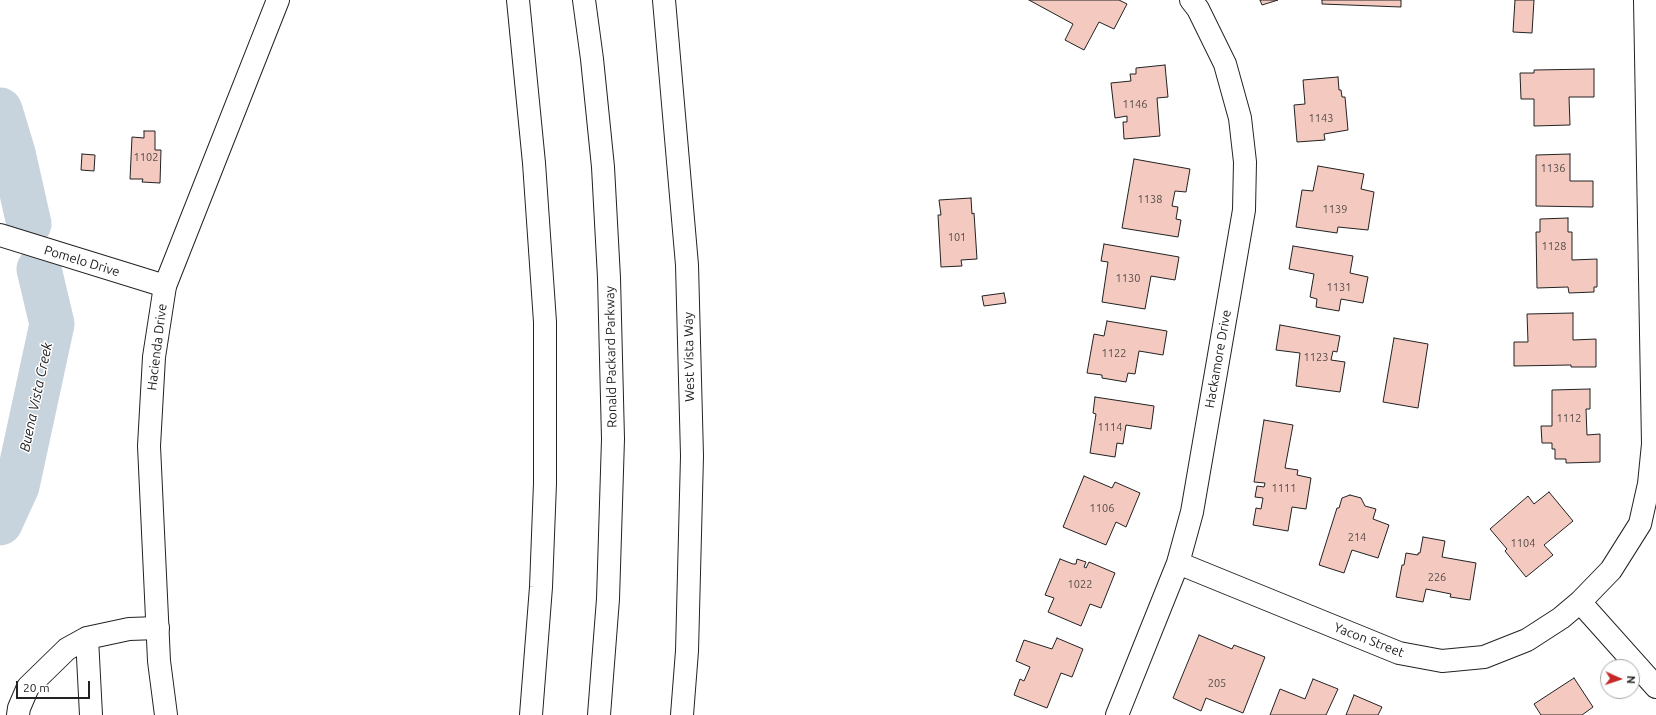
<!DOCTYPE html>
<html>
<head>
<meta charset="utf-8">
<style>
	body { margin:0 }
	#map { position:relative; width:1656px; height:715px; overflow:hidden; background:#fff; font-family:Ubuntu,sans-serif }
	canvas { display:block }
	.north { position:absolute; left:1600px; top:659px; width:40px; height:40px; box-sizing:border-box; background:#fff; border:1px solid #a7a7a7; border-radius:50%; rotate:93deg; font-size:11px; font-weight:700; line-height:16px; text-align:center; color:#222 }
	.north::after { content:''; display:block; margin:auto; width:14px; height:18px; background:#c62828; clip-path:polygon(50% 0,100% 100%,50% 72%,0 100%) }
	.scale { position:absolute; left:16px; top:681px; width:74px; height:18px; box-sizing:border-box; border:2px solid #222; border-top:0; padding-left:5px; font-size:12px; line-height:14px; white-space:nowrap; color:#222; -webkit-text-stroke:3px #fff; paint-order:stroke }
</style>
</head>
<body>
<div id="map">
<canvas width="1656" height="715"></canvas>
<div class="north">N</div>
<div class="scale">20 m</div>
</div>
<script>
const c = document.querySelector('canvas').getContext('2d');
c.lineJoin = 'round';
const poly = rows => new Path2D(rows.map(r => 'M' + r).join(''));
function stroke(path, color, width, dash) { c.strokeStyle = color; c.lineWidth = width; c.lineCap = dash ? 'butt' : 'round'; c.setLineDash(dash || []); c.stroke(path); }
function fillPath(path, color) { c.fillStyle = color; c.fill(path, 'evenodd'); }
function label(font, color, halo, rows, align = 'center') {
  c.font = font + ' Ubuntu,sans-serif'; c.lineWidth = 3; c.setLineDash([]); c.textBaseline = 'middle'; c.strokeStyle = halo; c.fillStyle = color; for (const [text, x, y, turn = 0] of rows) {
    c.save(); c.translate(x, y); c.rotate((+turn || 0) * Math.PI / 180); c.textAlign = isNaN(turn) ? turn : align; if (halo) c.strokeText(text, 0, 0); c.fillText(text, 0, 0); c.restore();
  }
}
stroke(poly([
	[0,110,13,153,29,224],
	[0,523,17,486,52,324,39,269]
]), '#c7d3dd', 45);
const building = poly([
	[1029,0,1119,0,1127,4,1114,29,1099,22,1084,50,1065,40,1073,24,1029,0],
	[1260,0,1278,0,1262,5,1260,0],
	[1322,0,1401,0,1401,7,1322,4,1322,0],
	[1515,0,1534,0,1532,33,1513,32,1515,0],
	[1165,65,1168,97,1157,98,1160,136,1124,139,1123,122,1127,122,1127,116,1115,118,1111,83,1131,81,1130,74,1136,74,1136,68,1165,65],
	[1594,69,1594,97,1569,97,1570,125,1534,126,1534,99,1521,99,1520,73,1534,73,1534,70,1594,69],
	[1338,77,1339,90,1341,90,1342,97,1345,97,1348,130,1324,134,1325,140,1297,142,1294,105,1305,104,1303,80,1338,77],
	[144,131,155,131,155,150,161,150,160,183,142,182,143,179,130,179,132,137,144,138,144,131],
	[82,154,95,155,94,171,81,170,82,154],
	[1570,154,1570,181,1593,181,1593,207,1536,206,1536,155,1570,154],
	[1134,159,1190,169,1186,192,1175,191,1172,206,1178,207,1176,219,1181,220,1178,237,1122,228,1134,159],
	[1318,166,1364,174,1361,189,1374,192,1368,230,1338,227,1337,233,1296,227,1302,190,1313,191,1318,166],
	[971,198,972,214,974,213,977,259,961,260,962,266,941,267,938,215,941,215,939,200,971,198],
	[1568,218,1568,232,1572,232,1572,260,1597,259,1597,287,1594,287,1594,292,1569,293,1568,287,1537,288,1536,232,1540,232,1540,219,1568,218],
	[1104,244,1179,257,1175,280,1151,276,1145,309,1102,302,1108,262,1101,261,1104,244],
	[1293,246,1353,256,1350,273,1368,277,1363,303,1341,299,1339,311,1316,307,1317,299,1310,297,1314,274,1289,269,1293,246],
	[1004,293,1006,303,984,306,982,296,1004,293],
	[1573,313,1573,340,1596,339,1596,367,1571,367,1571,365,1514,366,1514,342,1528,342,1527,314,1573,313],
	[1107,321,1167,331,1163,355,1139,351,1135,374,1128,373,1126,382,1102,378,1102,375,1087,373,1094,334,1104,336,1107,321],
	[1280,325,1340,336,1337,352,1333,351,1331,360,1345,362,1340,392,1296,386,1300,353,1276,350,1280,325],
	[1394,338,1428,344,1418,408,1383,402,1394,338],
	[1590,389,1590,409,1586,409,1587,435,1600,434,1600,462,1566,463,1566,459,1555,459,1555,449,1552,449,1552,443,1542,443,1541,426,1552,426,1552,390,1590,389],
	[1095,397,1154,406,1151,429,1126,425,1123,444,1117,443,1115,457,1090,453,1096,414,1093,413,1095,397],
	[1264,420,1293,425,1285,468,1298,470,1297,475,1311,478,1306,509,1292,507,1288,531,1253,525,1256,508,1261,509,1263,498,1255,497,1257,486,1264,487,1265,483,1254,482,1264,420],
	[1084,476,1112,488,1115,482,1140,493,1126,527,1116,522,1106,545,1063,527,1084,476],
	[1549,492,1573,521,1544,545,1553,555,1526,577,1505,551,1507,549,1490,529,1528,496,1534,504,1549,492],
	[1350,495,1361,498,1365,506,1376,509,1373,519,1389,525,1378,558,1352,550,1344,573,1319,565,1337,508,1339,508,1342,498,1350,495],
	[1423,537,1445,541,1442,557,1476,563,1470,600,1450,597,1451,594,1426,589,1423,602,1396,597,1402,565,1404,565,1406,553,1418,555,1418,553,1420,553,1423,537],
	[1060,559,1073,564,1076,564,1077,559,1086,562,1084,567,1086,568,1089,562,1115,573,1101,608,1090,604,1081,626,1048,612,1054,598,1045,595,1060,559],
	[1199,635,1232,649,1234,645,1265,657,1243,713,1206,698,1201,711,1173,698,1199,635],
	[1057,638,1083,649,1072,677,1061,673,1047,708,1014,695,1020,679,1024,681,1030,667,1016,661,1024,640,1052,649,1057,638],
	[1574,678,1593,707,1582,715,1541,715,1534,704,1574,678],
	[1313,679,1338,689,1326,715,1270,715,1280,689,1305,699,1313,679],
	[1354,695,1382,707,1378,715,1346,715,1354,695]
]);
fillPath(building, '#f3c9c0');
stroke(building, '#222', 1);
const minor = poly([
	[0,235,165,286],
	[1178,563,1399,653,1442,661,1484,657,1527,640,1561,618,1580,602,1611,570,1640,524,1649,484,1653,444,1645,0],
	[1580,602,1656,687],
	[87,638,91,715],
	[18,715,19,708,28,687,67,649,87,638,129,629,158,628],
	[1117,715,1178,563,1192,512,1244,210,1245,162,1240,118,1225,64,1198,9,1191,0]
]);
const major = poly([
	[664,0,687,265,692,456,687,651,682,715],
	[166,715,159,661,149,446,154,357,165,286,278,0]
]);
const highway = poly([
	[518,0,534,163,545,322,545,483,541,587,531,715],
	[584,0,592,59,603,167,609,278,613,439,608,599,599,715]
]);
stroke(minor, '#222', 24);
stroke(major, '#222', 24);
stroke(highway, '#222', 24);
stroke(minor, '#fff', 22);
stroke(major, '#fff', 22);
stroke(highway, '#fff', 22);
label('11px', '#564c4a', null, [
	["1146",1135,104],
	["1143",1321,118],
	["1102",146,157],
	["1136",1553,168],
	["1138",1150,199],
	["1139",1335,209],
	["101",957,237],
	["1128",1554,246],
	["1130",1128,278],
	["1131",1339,287],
	["1122",1114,353],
	["1123",1316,357],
	["1112",1569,418],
	["1114",1110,427],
	["1111",1284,488],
	["1106",1102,508],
	["214",1357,537],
	["1104",1523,543],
	["226",1437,577],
	["1022",1080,584],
	["205",1217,683]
]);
label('13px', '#222', '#fff', [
	["Pomelo Drive",82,261,17],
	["Hacienda Drive",157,347,-83],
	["Ronald Packard Parkway",611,357,-91],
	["West Vista Way",689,357,-91],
	["Hackamore Drive",1218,359,-80],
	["Yacon Street",1369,640,21]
]);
label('italic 14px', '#222', '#fff', [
	["Buena Vista Creek",36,397,-78]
]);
</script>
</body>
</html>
